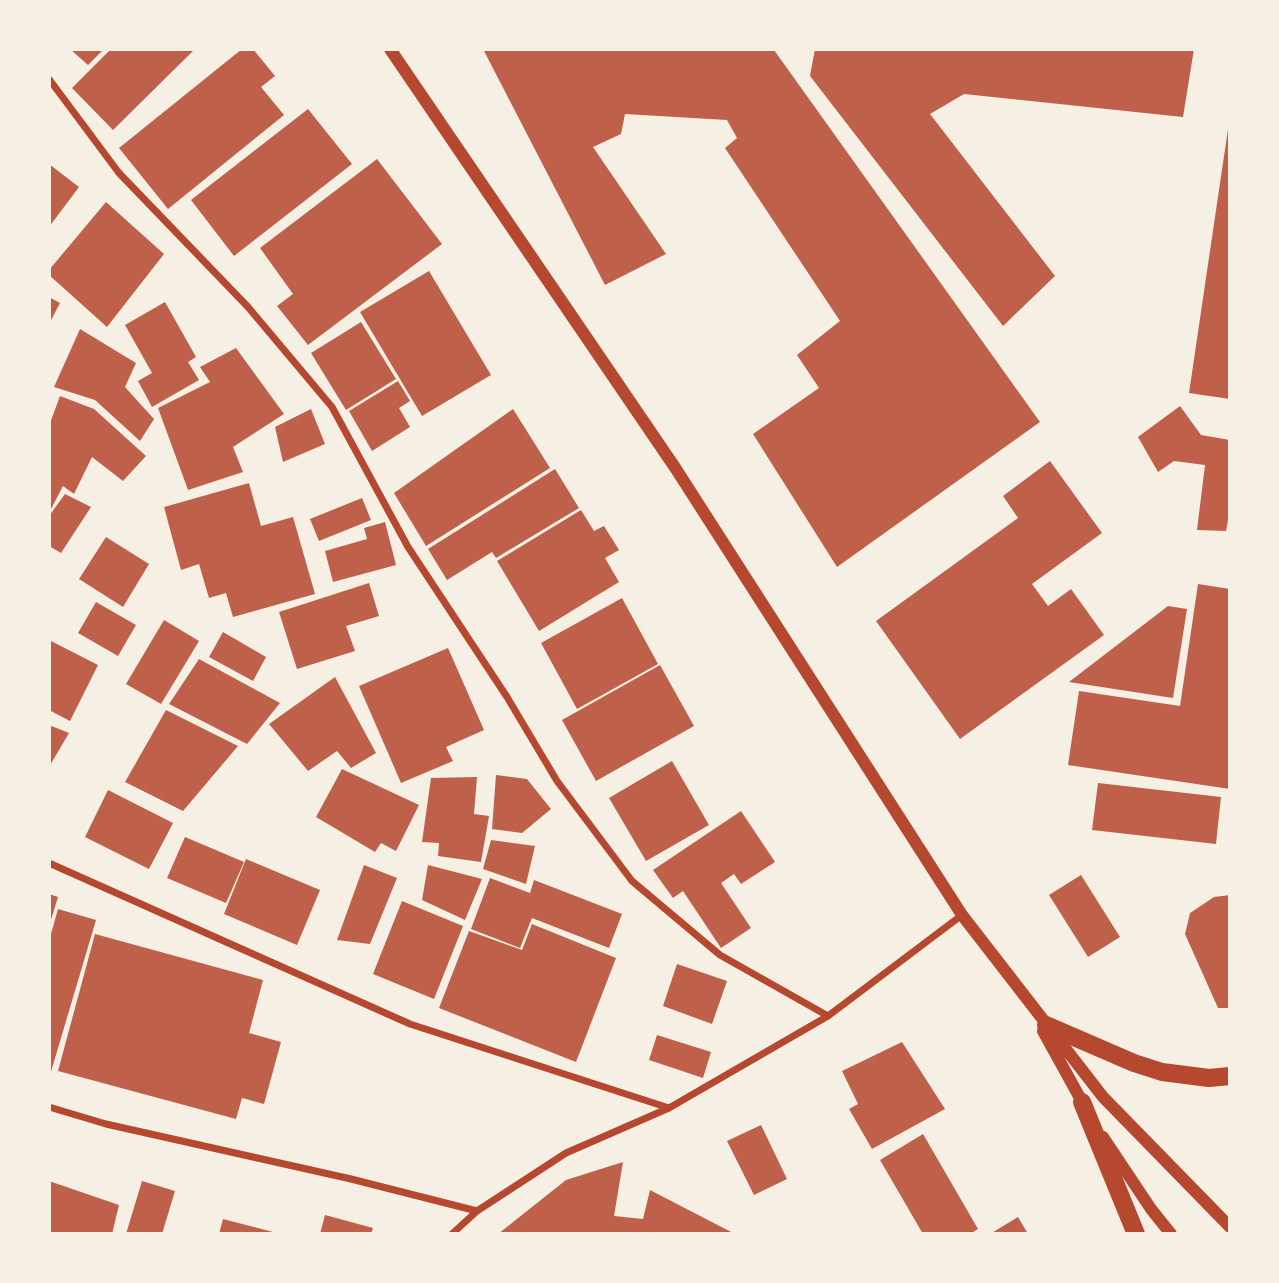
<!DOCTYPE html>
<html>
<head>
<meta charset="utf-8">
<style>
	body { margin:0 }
	#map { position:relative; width:1279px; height:1283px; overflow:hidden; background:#f6efe4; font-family:"Source Serif 4",serif }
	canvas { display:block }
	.frame { position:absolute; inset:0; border:51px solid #f6efe4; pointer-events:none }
</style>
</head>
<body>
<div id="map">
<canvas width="1279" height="1283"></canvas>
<div class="frame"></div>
</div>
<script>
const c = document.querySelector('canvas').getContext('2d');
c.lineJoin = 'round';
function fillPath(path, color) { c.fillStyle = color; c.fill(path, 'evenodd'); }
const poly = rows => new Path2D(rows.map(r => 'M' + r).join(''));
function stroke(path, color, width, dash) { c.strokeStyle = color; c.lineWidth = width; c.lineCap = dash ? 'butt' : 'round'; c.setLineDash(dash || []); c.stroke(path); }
fillPath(poly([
	[70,49,104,49,88,65],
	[111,49,195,49,113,130,72,88],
	[242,49,253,49,275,76,261,87,284,115,168,209,119,148],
	[483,49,774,50,1040,422,837,567,753,434,819,388,797,355,840,321,725,148,737,138,727,120,625,114,621,134,593,147,666,254,605,285],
	[815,49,1194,49,1183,117,964,94,930,114,1055,276,1003,326,810,76],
	[308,109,352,164,234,256,191,200],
	[1228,129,1230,129,1230,399,1189,393],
	[377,159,442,244,308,345,277,306,293,294,260,248],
	[49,164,79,187,49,227],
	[106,202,164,254,107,327,49,275,49,270],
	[429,271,491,375,422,416,360,312],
	[49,297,60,303,49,324],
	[165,302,196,357,188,362,199,380,152,407,138,381,152,373,125,325],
	[361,322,396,379,346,410,311,353],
	[80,329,136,363,125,387,154,419,140,441,95,400,54,387],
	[236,348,284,414,233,447,243,472,188,490,158,408,210,382,200,367],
	[398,381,410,401,399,408,410,427,372,451,349,411],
	[60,396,94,409,146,456,123,481,92,457,74,494,63,486,51,509,49,508,49,426],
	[1180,406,1201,435,1230,440,1230,509,1226,531,1197,530,1205,465,1174,461,1158,472,1138,437],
	[311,409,325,444,283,462,275,427],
	[513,409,550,468,426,546,394,493],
	[1050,461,1102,533,1032,584,1048,606,1071,589,1104,635,960,739,876,621,1018,518,1003,496],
	[555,469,579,508,496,558,492,552,447,580,428,549],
	[249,483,261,526,293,517,315,594,233,617,226,593,209,598,199,564,181,570,164,507],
	[65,494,91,507,61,553,49,546,49,516],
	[362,498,371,520,319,541,310,519],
	[581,510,594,531,604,526,619,550,605,558,619,582,539,631,497,561],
	[385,522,396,565,333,582,325,551,367,539,364,528],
	[106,537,149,564,123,607,79,579],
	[369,583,379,616,346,626,355,651,297,669,279,612],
	[1198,584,1230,589,1230,789,1068,765,1079,691,1180,706],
	[622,598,658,664,577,709,541,643],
	[96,602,136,625,118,656,78,633],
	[1168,606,1187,609,1173,698,1069,682],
	[164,620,199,641,161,704,126,684],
	[223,632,266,657,253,681,209,657],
	[49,640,98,665,70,721,49,710],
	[448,648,484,730,446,747,453,761,401,783,359,686],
	[199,659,280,703,247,744,169,704],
	[660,665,694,726,596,781,562,720],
	[335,677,376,753,351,768,337,751,308,771,269,724],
	[166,710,238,746,183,811,125,782],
	[49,725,69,733,49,767],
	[672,761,709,825,646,861,609,798],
	[342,769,419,805,396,851,381,843,375,852,316,817],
	[496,775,527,779,551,809,522,833,492,829],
	[477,777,474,814,489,816,481,862,438,856,439,843,422,842,431,778],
	[1098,783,1221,797,1216,844,1092,830],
	[108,790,173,823,149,869,85,837],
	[741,811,775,862,741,884,734,874,721,883,751,928,721,948,683,891,673,898,653,870],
	[185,837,244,862,226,903,167,878],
	[491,840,535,846,526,884,483,869],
	[246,859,320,890,297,945,224,914],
	[364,865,397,878,370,944,337,940],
	[428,865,482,879,465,920,422,900],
	[1081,875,1120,937,1088,957,1049,895],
	[490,878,530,893,534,880,622,914,609,948,532,918,520,948,471,929],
	[49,894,58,897,50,923,49,923],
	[1230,895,1230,1008,1218,1008,1185,934,1190,913,1214,897],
	[402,901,463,926,434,999,373,974],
	[58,909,96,920,50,1075,49,941],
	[532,924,616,958,576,1062,439,1008,469,931,522,950],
	[95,934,263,980,249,1033,281,1042,264,1104,242,1098,236,1119,58,1071],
	[677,964,727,981,712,1024,663,1006],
	[657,1035,711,1052,703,1078,649,1060],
	[902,1042,945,1109,872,1149,849,1109,858,1104,842,1071],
	[761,1125,787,1179,754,1195,727,1141],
	[923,1134,978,1229,970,1234,923,1234,880,1160],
	[623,1162,614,1216,643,1219,650,1190,735,1234,498,1234,566,1180],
	[49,1181,119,1205,112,1234,49,1234],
	[142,1181,175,1191,162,1234,126,1234],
	[325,1215,373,1228,371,1234,320,1234],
	[1018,1217,1028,1234,990,1234],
	[223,1219,277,1233,277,1234,219,1234]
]), '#bf614a');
stroke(poly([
	[49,79,119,173,248,307,332,407,408,547,507,697,557,781,632,881,720,955,828,1016],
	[49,863,410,1024,669,1108],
	[49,1107,106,1124,351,1179,477,1211],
	[452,1234,477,1211,566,1153,669,1108,828,1016,962,915]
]), '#b5482f', 7);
stroke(poly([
	[390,49,676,469,962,915,1103,1097,1230,1227],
	[1043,1031,1085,1107],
	[1103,1137,1151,1209,1171,1234]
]), '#b5482f', 12);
stroke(poly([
	[1046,1025,1134,1063,1162,1072,1209,1078,1230,1076],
	[1082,1102,1136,1234]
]), '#b5482f', 18);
</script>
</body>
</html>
